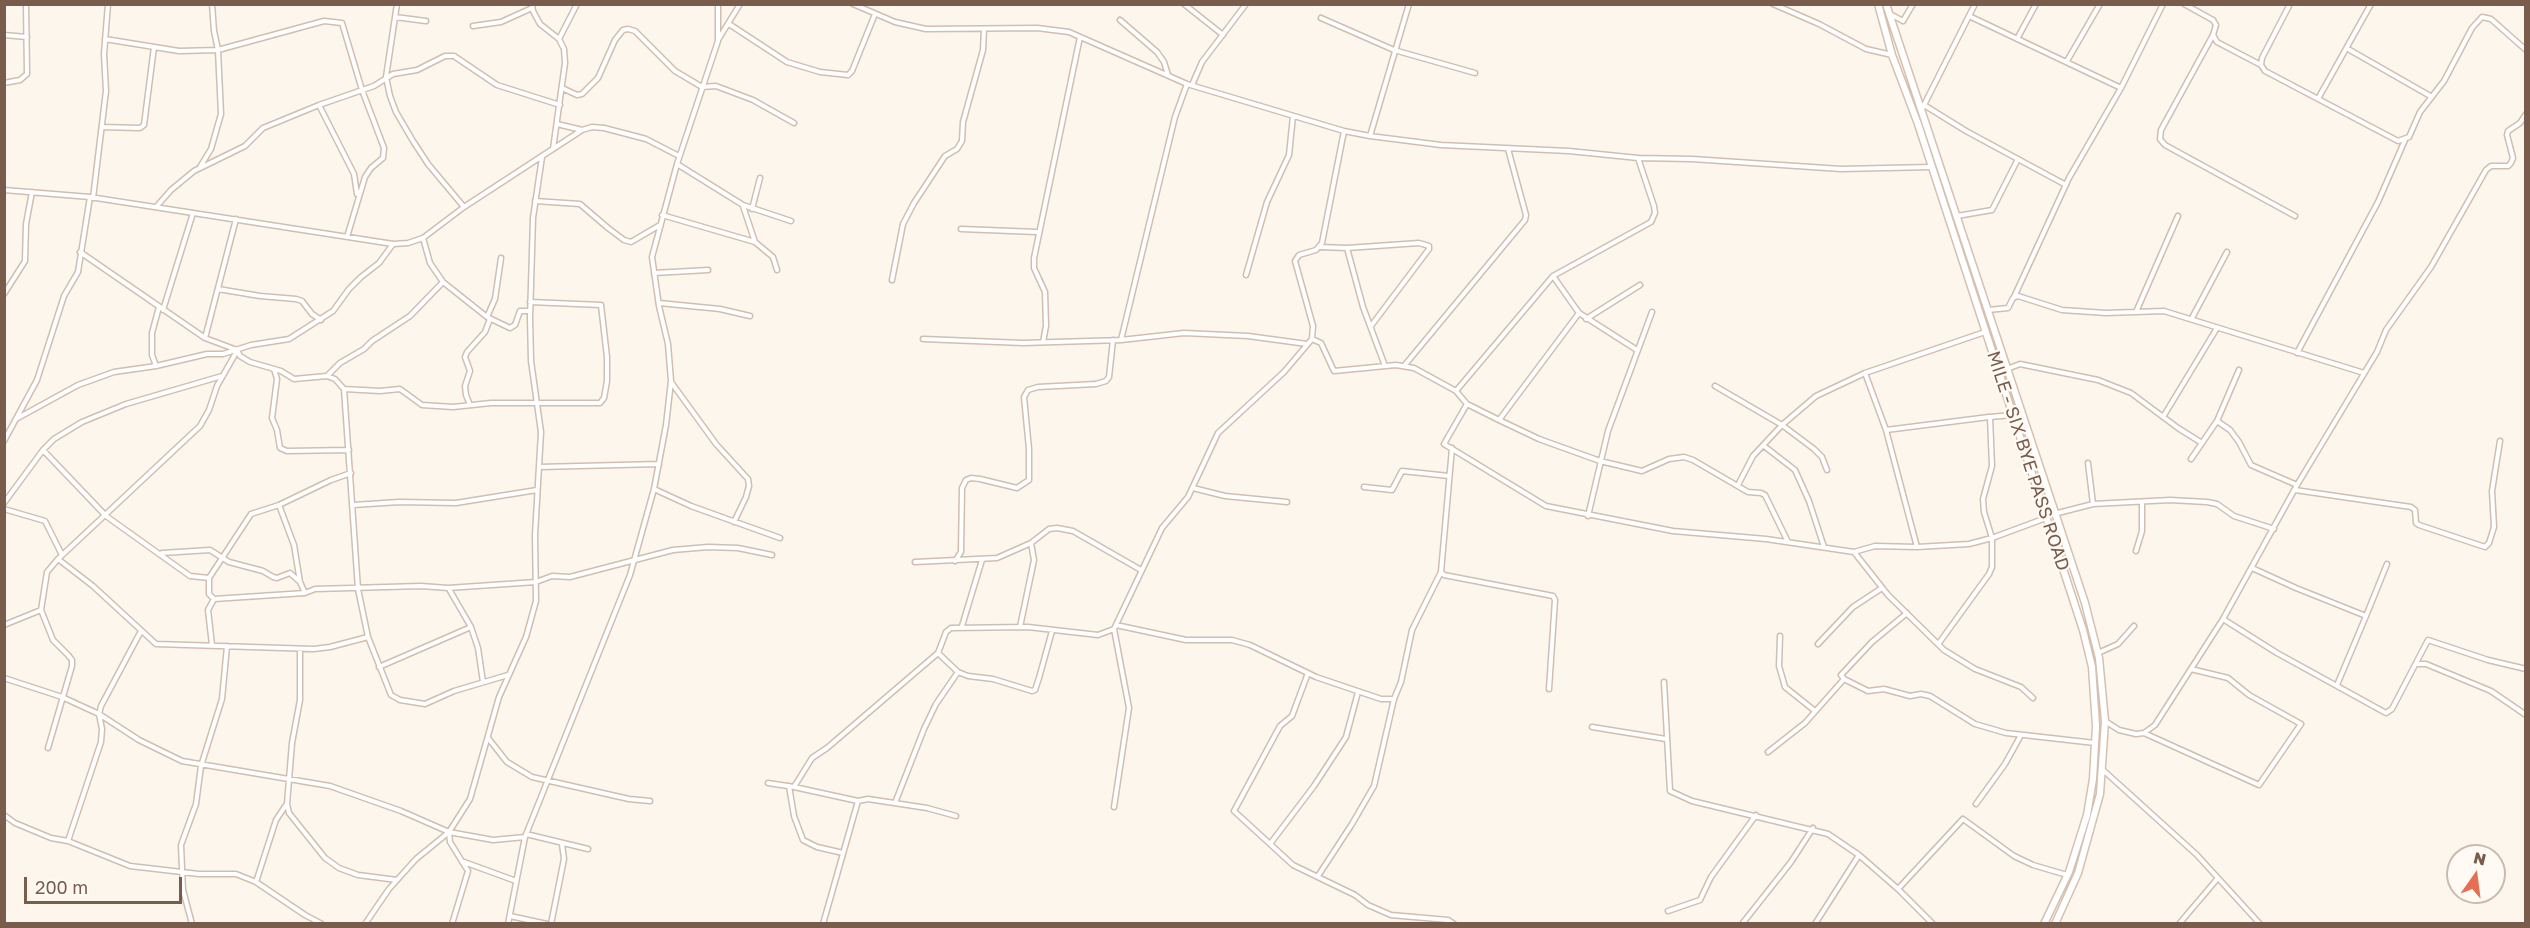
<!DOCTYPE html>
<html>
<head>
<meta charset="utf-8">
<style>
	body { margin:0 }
	#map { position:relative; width:2530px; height:928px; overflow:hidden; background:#fdf6ec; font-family:"Golos Text",sans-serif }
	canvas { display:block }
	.frame { position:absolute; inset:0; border:6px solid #7a5c4d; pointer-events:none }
	.north { position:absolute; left:2446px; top:844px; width:60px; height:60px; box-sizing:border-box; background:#fffaf3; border:2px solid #cabbb1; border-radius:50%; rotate:14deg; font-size:16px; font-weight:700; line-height:24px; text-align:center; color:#7a5c4d }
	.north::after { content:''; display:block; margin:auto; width:21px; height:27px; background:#e76f51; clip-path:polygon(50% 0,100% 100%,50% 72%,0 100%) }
	.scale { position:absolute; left:24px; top:877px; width:158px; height:27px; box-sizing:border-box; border:3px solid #7a5c4d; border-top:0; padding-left:8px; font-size:18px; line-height:21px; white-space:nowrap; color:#7a5c4d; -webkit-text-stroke:4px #fffaf3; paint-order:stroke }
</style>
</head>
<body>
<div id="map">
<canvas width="2530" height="928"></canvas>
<div class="frame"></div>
<div class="north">N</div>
<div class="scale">200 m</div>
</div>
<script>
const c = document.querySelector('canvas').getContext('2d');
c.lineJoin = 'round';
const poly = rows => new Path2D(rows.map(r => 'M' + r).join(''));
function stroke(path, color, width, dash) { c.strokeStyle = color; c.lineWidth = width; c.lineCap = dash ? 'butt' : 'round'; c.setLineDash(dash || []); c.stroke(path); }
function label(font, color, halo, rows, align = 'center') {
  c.font = font + ' "Golos Text",sans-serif'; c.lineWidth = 4.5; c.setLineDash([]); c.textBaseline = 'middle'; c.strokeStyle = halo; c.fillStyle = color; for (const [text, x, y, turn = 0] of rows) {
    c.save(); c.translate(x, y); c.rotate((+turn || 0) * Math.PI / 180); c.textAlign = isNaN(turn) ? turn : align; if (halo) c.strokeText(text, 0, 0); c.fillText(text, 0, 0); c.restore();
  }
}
const street = poly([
	[397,4,386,77,390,96,396,112,413,141,428,164,464,207],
	[532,4,533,11,540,24,559,39,564,49,565,63,553,149],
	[853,4,895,22,926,29,1037,28,1069,32,1187,84,1344,131,1370,136,1441,145,1569,151,1638,158,1692,159,1841,169,1931,167],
	[1184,4,1223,35],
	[1773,4,1819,24,1866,49,1892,55],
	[2184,4,2213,20,2216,25,2213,35,2217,42,2261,65],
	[2290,4,2262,58,2261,65,2265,71,2398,141,2409,137,2420,112,2444,81,2472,28,2482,17,2491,19,2526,50],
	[1890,14,1903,21,1913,4],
	[1969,16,2121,88],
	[395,17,426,21],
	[1321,18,1394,50,1475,73],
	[1120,20,1157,52,1164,62,1168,75],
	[729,24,787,62,820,72,848,75,852,71,875,14],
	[473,26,501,22,532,8],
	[4,35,27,37],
	[2213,35,2161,130,2160,139,2165,145,2295,216],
	[105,39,179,51,218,50,324,21,342,23,362,90,384,148,383,158,371,168,365,177,347,237],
	[559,39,577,4],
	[2017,39,2036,4],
	[718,40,740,4],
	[2348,49,2432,97],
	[2067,61,2100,4],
	[4,83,20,80,27,74,26,4],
	[1192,85,1202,62,1246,4],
	[562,88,577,95,582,94,598,78,615,40,623,30,628,29,635,31,675,71,702,87,716,86,753,100,794,123],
	[2319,97,2371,4],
	[319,105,354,174,357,194],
	[1924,105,1966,131,2066,185],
	[1923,107,1975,4],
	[557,124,582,130],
	[102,127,140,128,144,125,154,47],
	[1370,136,1409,4],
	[677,164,743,205,791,221],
	[200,167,211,149,221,114,218,50,214,31,212,4],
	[4,190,90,197,393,244,408,243,423,238,464,207,582,130,592,127,604,128,646,139,679,156],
	[93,198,106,91,104,54,108,4],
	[535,201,580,204,608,228,624,240,631,242,660,225],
	[743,206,755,242,773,257,777,270],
	[156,207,171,190,194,171,245,146,263,128,319,105,374,86,393,74,417,70,445,56,454,56,497,85,560,105],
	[752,209,760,178],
	[662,215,755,242],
	[1957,216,1992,210,2018,159],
	[961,229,1037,232],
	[423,238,430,263,443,282,487,317,510,328,515,325,520,311,530,311],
	[1320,247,1347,248,1419,243,1429,246,1429,249,1371,326],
	[1347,248,1363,307,1385,366],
	[80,252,205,338,237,350,240,356,250,362,281,371,294,379,327,376,335,379,344,389,358,589,368,637,391,695,400,700,425,704,454,691,508,675],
	[654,273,708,270],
	[1246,275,1267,202,1289,155,1293,116],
	[1553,276,1579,313,1637,350],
	[892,280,903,224,914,203,945,156,957,149,962,141,963,122,983,50,984,30],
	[218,289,260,296,296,299,302,301,312,314,321,320],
	[4,294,25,261,26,224,32,192],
	[2014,297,2069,178,2121,88,2163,4],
	[659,303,720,309,750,316],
	[163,310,193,213],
	[1988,310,2008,308,2013,298,2018,296,2062,310,2106,313,2164,311,2364,373],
	[2136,312,2178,216],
	[487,317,495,299,501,258],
	[2192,318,2227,252],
	[1586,319,1640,285],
	[205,338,236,219],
	[923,339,1023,343,1121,340,1184,333,1248,336,1307,344],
	[1312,339,1321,343,1334,371,1396,365,1414,368,1456,391,1467,404,1499,420,1539,439,1600,461,1642,471,1669,459,1684,457,1693,460,1748,492,1761,493,1765,495,1788,542],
	[1121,340,1175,117,1187,84],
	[1043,342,1046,326,1045,292,1034,268,1034,258,1080,37],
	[2297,353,2378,202,2405,140],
	[156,366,152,355,152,333,159,307],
	[1404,366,1525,220,1526,215,1508,149],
	[274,369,277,379,272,418,277,430,280,448,287,451,349,450],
	[2007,369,2020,364,2098,380,2131,393,2178,428,2202,443],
	[327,376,340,363,364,349,372,341,410,316,443,282],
	[671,382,716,444,748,479,749,486,746,497,734,522],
	[1715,386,1782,425,1814,449,1822,457,1827,470],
	[344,389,380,391,400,389,422,405,453,407,491,403,600,403,604,398,607,381,607,357,601,305,530,302],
	[1456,391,1553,276,1651,222,1655,213,1654,206,1638,158],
	[1467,404,1444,444,1546,506,1673,531,1766,539,1854,552,1875,546,1917,547,1969,544,1992,538,1984,512,1983,499,1992,466,1990,417,2012,415],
	[470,405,466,395,465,386,470,371,465,357,467,352,485,332,490,319],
	[2163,417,2217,328],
	[16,419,78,385,114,372,156,366,207,354,223,354,251,345,289,339,333,311,349,289,361,277,379,263,393,244],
	[1499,420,1579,313],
	[2217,421,2230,430,2239,442,2251,465,2297,485],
	[1886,430,1989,417],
	[4,441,37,380,64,296,78,272,90,197],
	[1764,446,1795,470,1809,501,1824,547],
	[1452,448,1441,572,1444,575,1553,596,1555,600,1549,689],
	[43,450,106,516,190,576,209,578],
	[2191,459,2217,421,2239,370],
	[2088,463,2093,504],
	[539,467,659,464],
	[1738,485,1753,456,1782,425,1816,396,1865,373],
	[1364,487,1392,490,1402,471,1449,476],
	[1193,488,1225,496,1287,502],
	[654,489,691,506,780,538],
	[2295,490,2411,507,2415,510,2416,523,2419,525,2485,547,2489,543,2494,527,2492,491,2500,441],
	[4,503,43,450,54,439,82,422,126,404,222,376],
	[279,505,294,545,300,582,305,593],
	[353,505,399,502,456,503,537,490],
	[4,509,45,521,62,555],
	[2054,514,2093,504,2170,500,2207,502,2217,504,2234,516,2274,529],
	[1588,516,1608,431,1652,312],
	[1917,547,1886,430,1865,373,1985,332],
	[2136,551,2142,531,2142,502],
	[1854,552,1888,595,1944,650,1975,669,2021,687,2033,698],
	[162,553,210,550,229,562,263,571,273,577,277,578,290,573,300,582],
	[58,559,93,586,156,644,314,649,330,647,368,637],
	[955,561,961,552,962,488,966,480,971,478,980,479,1017,488,1029,480,1029,449,1024,397,1028,390,1038,387,1096,384,1106,381,1109,377,1113,340],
	[915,562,997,558,1031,543,1049,529,1057,528,1073,531,1141,570],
	[2252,568,2296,588,2366,616,2337,685],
	[449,589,471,627,478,648,483,682],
	[214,599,209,594,209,578,251,514,279,505,331,480,351,473],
	[1907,613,1872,642,1841,675,1844,679,1868,691,1884,689,1910,696,1921,694,1930,696,1975,724,2006,733,2095,743],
	[2366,616,2387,564],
	[2223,619,2277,653,2386,713,2392,709,2428,640,2488,660,2526,669],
	[4,625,41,610],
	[1116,625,1186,640,1232,640,1250,645,1316,677,1381,699,1394,699,1401,682,1412,630,1441,572],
	[962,626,982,560],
	[1020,627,1034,560,1031,543],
	[1780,636,1779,666,1785,687,1815,711],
	[1939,643,1989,574,1992,567,1992,538,2046,518],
	[1818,644,1853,607,1882,588],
	[212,645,208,610,214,599,305,593,315,589,421,586,448,588,536,582,552,576,570,577,673,550,708,547,738,548,772,555],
	[300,649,300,700,292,743,287,804,289,813,325,858,339,868,358,875,397,880],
	[938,653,958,672,968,676,993,679,1032,691,1035,690,1039,678,1052,631],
	[2098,653,2118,644,2134,626],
	[2417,664,2426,664,2491,691,2526,715],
	[379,667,471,627],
	[1308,673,1292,716,1280,726,1234,811,1293,865,1355,895,1368,905,1391,915,1448,920,1454,924],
	[4,678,62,697,99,714,139,740,182,761,330,786,401,811,449,832,493,840,525,837],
	[1664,682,1670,791,1692,801,1828,834,1859,855,1898,889,1933,924],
	[2105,721,2119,730,2136,734,2144,733,2155,725,2223,619,2297,485,2377,352,2386,330,2431,267,2486,170,2491,166,2508,166,2511,163,2513,158,2507,135,2508,131,2520,123,2526,114],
	[1592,727,1666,739],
	[2144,733,2259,785,2301,724,2249,695,2228,678,2191,669],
	[488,738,507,762,532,777,629,799,650,801],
	[48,748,72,666,72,660,68,655,53,640,41,610,47,572,58,559,200,426,209,410,217,386,237,351],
	[1768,752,1805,723,1844,679],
	[2103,770,2197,855,2260,924],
	[768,783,794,787,812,758,827,748,938,653,946,632,951,628,1028,627,1098,635,1114,629,1162,528,1188,497,1218,433,1284,372,1312,339,1313,326,1295,261,1299,255,1316,250,1322,243,1344,131],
	[789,786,794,816,803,840,817,847,843,853],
	[794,787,858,801,868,799,927,808,956,816],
	[895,803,924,729,936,704,958,672],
	[1976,804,2005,764,2021,735],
	[1114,807,1129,708,1114,629],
	[4,815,15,823,51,838,68,841,130,866,199,874,236,874,256,882,305,915,322,924],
	[449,832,450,842,468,871,452,924],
	[526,834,588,849],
	[68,841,101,742,102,729,99,714,101,706,141,631],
	[1270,844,1314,786,1346,737,1358,692],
	[464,862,516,881],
	[1318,876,1352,824,1374,786,1394,699],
	[256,882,276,820,286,805],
	[1898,889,1963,819,2014,856,2033,865,2067,875],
	[1668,911,1700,900,1711,877,1756,815],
	[510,916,547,924],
	[192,924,183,890,181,845,196,804,201,766,222,699,227,646],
	[365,924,389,889,416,859,449,832,470,799,499,697,526,637,536,601,535,535,541,432,531,361,530,318,533,218,542,157],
	[508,924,525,837,630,575,654,489,666,425,671,381,668,344,659,306,652,257,677,164,718,41,718,4],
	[551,924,564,859,562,844],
	[823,924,858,801],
	[1742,924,1791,862,1813,828],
	[1815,924,1859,855],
	[2179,924,2218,878]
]);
const secondary = poly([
	[1878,4,1892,55,1918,124,2083,630,2092,667,2096,726,2093,779,2087,815,2069,872,2044,924],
	[1886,4,2085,603,2099,658,2105,721,2100,794,2078,873,2055,924]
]);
stroke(street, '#d1beb0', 7);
stroke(secondary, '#d6c0b0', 9);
stroke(street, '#fff', 4);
stroke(secondary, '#fff', 6);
label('18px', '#7a5c4d', '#fffaf3', [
	["MILE - SIX BYE PASS ROAD",2028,461,72]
]);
</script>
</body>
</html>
